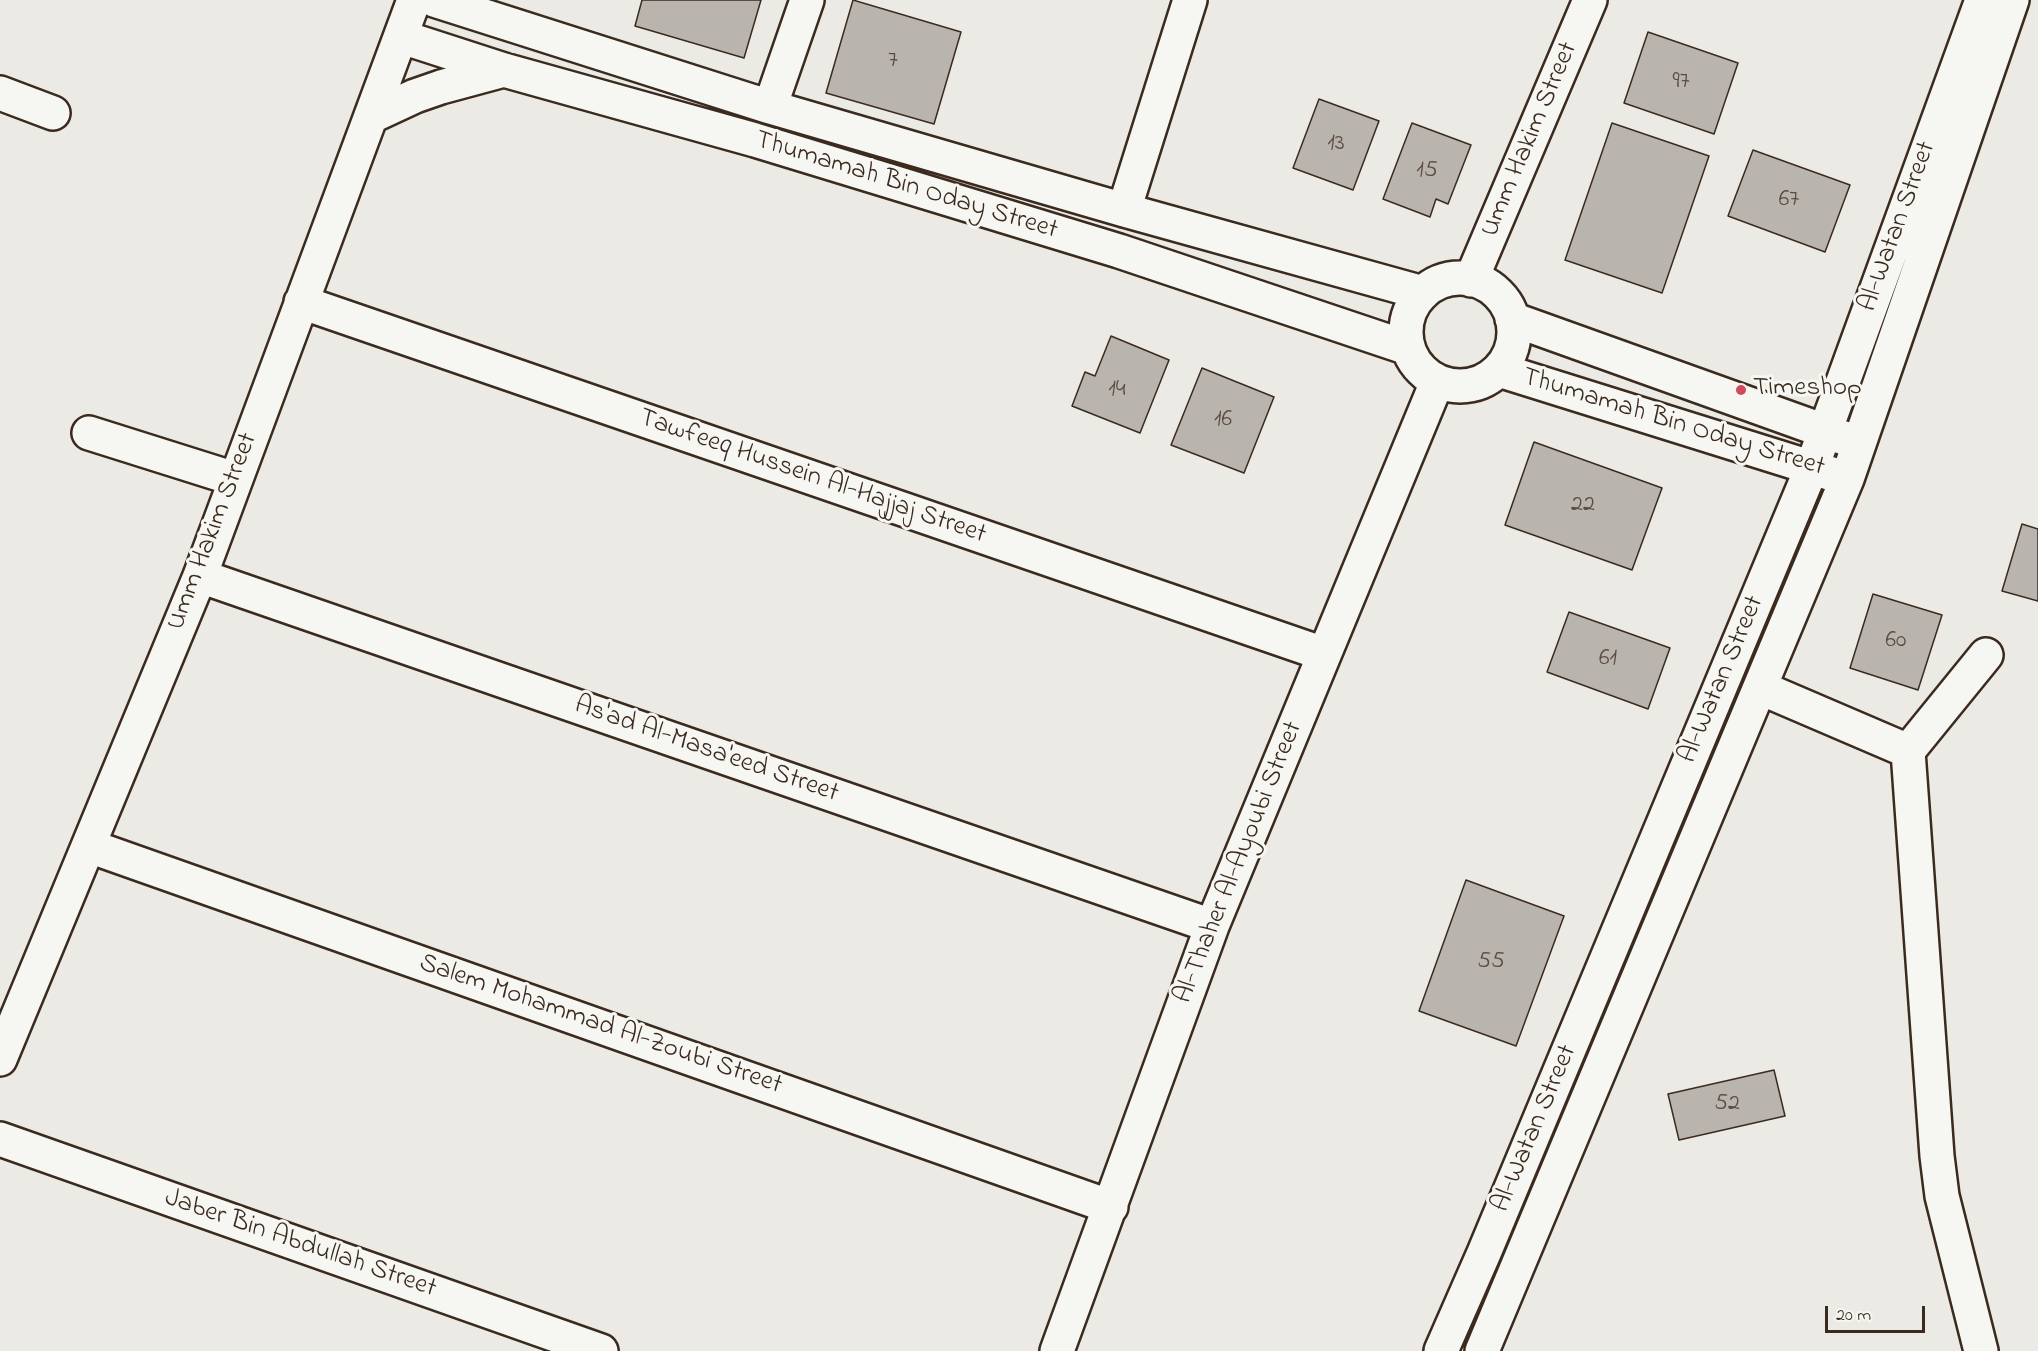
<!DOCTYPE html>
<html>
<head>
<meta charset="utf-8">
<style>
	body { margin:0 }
	#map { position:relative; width:2038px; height:1351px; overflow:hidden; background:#ebeae5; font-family:"Indie Flower",sans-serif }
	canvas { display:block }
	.scale { position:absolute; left:1825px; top:1306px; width:100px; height:27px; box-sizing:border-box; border:3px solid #3b2a1e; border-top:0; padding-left:8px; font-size:18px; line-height:21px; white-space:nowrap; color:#3b2a1e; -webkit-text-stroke:4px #f6f6f2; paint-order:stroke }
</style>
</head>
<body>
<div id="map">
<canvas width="2038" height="1351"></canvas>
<div class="scale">20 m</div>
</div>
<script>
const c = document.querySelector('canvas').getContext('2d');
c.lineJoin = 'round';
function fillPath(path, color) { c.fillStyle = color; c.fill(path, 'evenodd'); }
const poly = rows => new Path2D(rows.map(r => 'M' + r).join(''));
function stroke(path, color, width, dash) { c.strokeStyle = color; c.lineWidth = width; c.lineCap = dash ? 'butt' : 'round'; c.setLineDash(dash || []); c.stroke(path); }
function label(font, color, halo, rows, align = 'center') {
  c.font = font + ' "Indie Flower",sans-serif'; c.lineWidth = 6; c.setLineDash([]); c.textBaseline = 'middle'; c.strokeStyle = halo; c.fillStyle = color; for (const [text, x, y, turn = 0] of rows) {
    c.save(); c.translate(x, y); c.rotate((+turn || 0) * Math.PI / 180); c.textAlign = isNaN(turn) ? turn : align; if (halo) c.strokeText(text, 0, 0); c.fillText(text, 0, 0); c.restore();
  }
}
const building = poly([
	[642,0,761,0,744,58,635,26,642,0],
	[853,0,961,32,934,124,826,93,853,0],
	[1648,32,1738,63,1714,134,1624,103,1648,32],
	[1319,99,1379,121,1353,190,1293,168,1319,99],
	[1412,123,1471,145,1448,204,1436,199,1430,217,1383,199,1412,123],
	[1612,123,1709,156,1662,293,1565,260,1612,123],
	[1753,150,1850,185,1825,252,1728,216,1753,150],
	[1111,336,1169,360,1140,433,1072,406,1085,372,1095,376,1111,336],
	[1202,368,1274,397,1244,473,1171,445,1202,368],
	[1534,442,1662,488,1632,570,1505,525,1534,442],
	[2022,524,2038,529,2038,601,2002,591,2022,524],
	[1873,594,1942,615,1918,690,1850,668,1873,594],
	[1569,612,1670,648,1648,709,1547,672,1569,612],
	[1466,880,1564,916,1516,1046,1419,1011,1466,880],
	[1774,1070,1785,1116,1679,1140,1668,1094,1774,1070]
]);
fillPath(building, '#bab4ae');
stroke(building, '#3b2a1e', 1.5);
const minor = poly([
	[434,0,770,107,1124,210,1423,293],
	[402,37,504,70,755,140,1119,251,1408,348],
	[0,93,53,113],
	[770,107,807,0],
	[372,116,415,96,441,87,504,70],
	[1124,210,1190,0],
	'1406 332a54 54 0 1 1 108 0a54 54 0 1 1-108 0Z',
	[1471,280,1590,0],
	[301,302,1324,654],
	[1512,319,1844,438],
	[1499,370,1832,474],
	[89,433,235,479],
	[200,576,1212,926],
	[1761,688,1908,751],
	[89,846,1111,1207],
	[0,1059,200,576,414,0],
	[0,1139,601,1351],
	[1057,1351,1212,926,1437,382],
	[1441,1351,1484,1253,1812,467,1982,0],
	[1482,1351,1847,479,2012,0],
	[1981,1351,1942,1196,1937,1156,1908,751,1986,655]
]);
stroke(minor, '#3b2a1e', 38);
stroke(minor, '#f6f6f2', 33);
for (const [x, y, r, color] of [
	[1741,390,6,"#d1495b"]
]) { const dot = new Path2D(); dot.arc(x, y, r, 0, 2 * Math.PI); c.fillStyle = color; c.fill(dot); stroke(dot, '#f6f6f2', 2); }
label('24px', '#5b4c42', null, [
	["7",893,62],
	["97",1681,83],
	["13",1336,145],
	["15",1427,172],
	["67",1789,201],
	["14",1117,391],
	["16",1223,421],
	["22",1583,506],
	["60",1896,642],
	["61",1608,660],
	["55",1491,963],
	["52",1727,1105]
]);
label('27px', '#3b2a1e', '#f6f6f2', [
	["Umm Hakim Street",1531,140,-67],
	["Thumamah Bin Oday Street",906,187,17],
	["Al-Watan Street",1899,227,-70],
	["Thumamah Bin Oday Street",1673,424,17],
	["Tawfeeq Hussein Al-Hajjaj Street",812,478,19],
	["Umm Hakim Street",214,532,-69],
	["Al-Watan Street",1723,680,-67],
	["As'ad Al-Masa'eed Street",706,751,19],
	["Al-Thaher Al-Ayoubi Street",1240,863,-68],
	["Salem Mohammad Al-Zoubi Street",600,1026,19],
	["Al-Watan Street",1536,1129,-67],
	["Jaber Bin Abdullah Street",300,1245,19]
]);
label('27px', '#3b2a1e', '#f6f6f2', [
	["Timeshop",1753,390]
], 'left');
</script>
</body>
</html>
